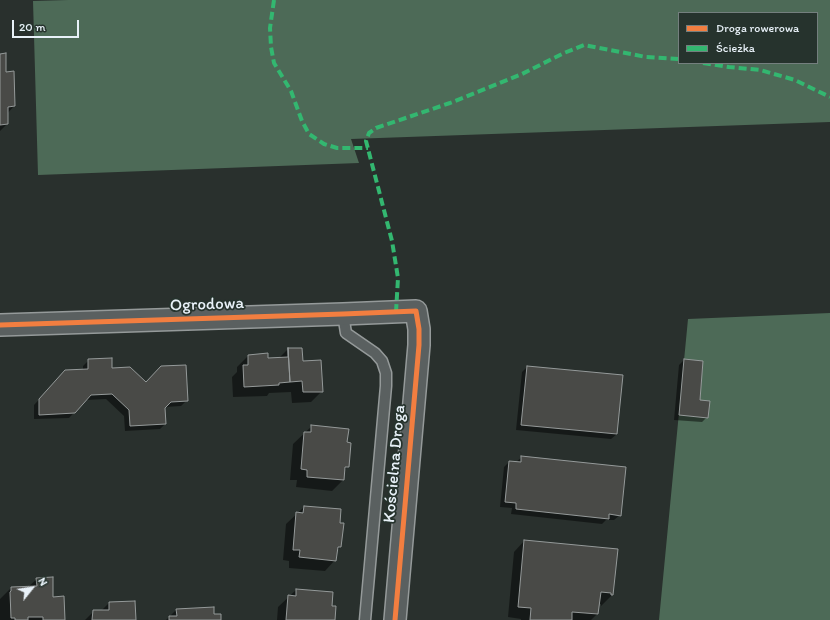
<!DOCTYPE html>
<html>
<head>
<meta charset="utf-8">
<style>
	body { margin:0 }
	#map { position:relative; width:830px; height:620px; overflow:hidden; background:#29302d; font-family:Itim,sans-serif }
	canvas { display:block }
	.legend { position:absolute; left:678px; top:12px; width:140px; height:52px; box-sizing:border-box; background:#26332d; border:1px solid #747f7e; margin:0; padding:5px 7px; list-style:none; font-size:12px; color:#e8f1f8 }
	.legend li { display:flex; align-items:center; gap:8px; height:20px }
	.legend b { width:20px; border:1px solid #747f7e }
	.north { position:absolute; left:12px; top:568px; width:40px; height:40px; -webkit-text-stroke:3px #26332d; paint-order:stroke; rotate:60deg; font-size:11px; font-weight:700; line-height:16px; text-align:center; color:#e8f1f8 }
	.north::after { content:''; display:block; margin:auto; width:14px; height:18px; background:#e8f1f8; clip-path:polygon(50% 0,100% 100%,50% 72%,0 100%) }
	.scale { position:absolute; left:12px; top:20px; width:67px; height:18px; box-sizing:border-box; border:2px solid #e8f1f8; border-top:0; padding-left:5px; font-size:12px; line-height:14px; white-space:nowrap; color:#e8f1f8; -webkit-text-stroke:3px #26332d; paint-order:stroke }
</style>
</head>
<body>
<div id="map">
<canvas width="830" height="620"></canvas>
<ul class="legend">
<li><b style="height:5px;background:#f27e40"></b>Droga rowerowa</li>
<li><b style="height:5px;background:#33b770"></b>Ścieżka</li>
</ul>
<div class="north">N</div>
<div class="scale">20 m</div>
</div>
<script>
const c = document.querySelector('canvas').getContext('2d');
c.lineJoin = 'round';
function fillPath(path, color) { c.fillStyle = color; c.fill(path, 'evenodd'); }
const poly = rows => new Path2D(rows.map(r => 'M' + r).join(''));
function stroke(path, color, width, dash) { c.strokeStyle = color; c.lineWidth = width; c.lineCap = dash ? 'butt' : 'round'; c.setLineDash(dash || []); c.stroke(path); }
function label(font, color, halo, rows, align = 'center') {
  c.font = font + ' Itim,sans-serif'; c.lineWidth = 3.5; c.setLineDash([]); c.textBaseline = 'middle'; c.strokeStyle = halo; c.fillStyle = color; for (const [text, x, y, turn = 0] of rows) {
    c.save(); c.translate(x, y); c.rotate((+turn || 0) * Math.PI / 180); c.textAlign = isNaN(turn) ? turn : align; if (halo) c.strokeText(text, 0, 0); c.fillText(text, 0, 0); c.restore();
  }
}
fillPath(poly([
	[68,0,830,0,830,122,351,139,359,163,38,175,33,1],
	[679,13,817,13,817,63,679,63],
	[830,313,830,620,659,620,688,319]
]), '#4d6a57');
fillPath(poly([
	[0,55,14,106,7,114,7,124,0,131],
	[288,349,301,349,302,362,322,391,311,402,292,403,291,392,269,393,267,396,233,397,232,377,237,372,237,367,248,356,267,354,267,359,279,358],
	[89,360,146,383,187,400,181,406,165,407,165,424,160,429,125,431,124,416,106,399,86,400,69,418,34,419,34,405,60,377,83,370,83,366],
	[684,360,699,401,707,417,702,422,674,420,679,365],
	[527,367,617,434,611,439,516,430,522,372],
	[312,426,346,443,348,466,344,471,343,480,332,491,296,487,297,480,290,480,293,444],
	[522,457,620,515,614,520,606,520,602,524,511,514,512,508,500,507,504,467,509,462,516,462],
	[304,507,341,547,336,551,335,560,325,571,289,568,289,561,283,560,286,524],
	[524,541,617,550,612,595,601,606,601,604,598,604,597,614,591,620,521,620,521,619,508,617,514,552],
	[37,579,52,598,64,620,0,620,0,599,11,588,28,587],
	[296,590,331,607,334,620,277,620,278,607],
	[134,602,135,620,85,620,94,611,101,611,109,603],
	[176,610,213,615,220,620,166,620]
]), '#0007');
const building = poly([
	[6,53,6,72,14,71,15,106,8,107,8,124,0,125,0,54,6,53],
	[288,348,290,382,279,383,279,385,244,387,243,365,248,365,248,355,268,353,268,358,288,357,288,348],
	[288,348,302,348,303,361,321,360,323,392,303,392,302,381,290,382,288,348],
	[112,358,112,368,130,367,146,382,161,366,186,365,188,401,171,402,165,408,166,424,130,426,129,410,112,394,91,395,75,413,39,415,39,399,65,370,88,369,88,359,112,358],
	[684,359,703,361,700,400,710,401,708,418,679,415,684,359],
	[527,366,623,375,617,434,521,425,527,366],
	[311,425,349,429,347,442,351,443,349,467,345,467,344,480,307,477,307,470,301,469,304,432,311,432,311,425],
	[521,456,626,467,621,516,609,514,609,519,516,509,516,503,505,502,509,461,521,462,521,456],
	[304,506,341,509,340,523,344,523,341,547,338,547,336,561,299,557,300,550,293,550,296,512,303,513,304,506],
	[524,540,618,549,613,595,611,595,611,593,601,592,598,614,572,612,572,620,530,620,531,608,518,607,524,540],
	[53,577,53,597,64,596,65,620,43,620,43,617,28,617,28,620,15,620,15,618,11,618,10,592,11,591,11,587,37,586,36,578,53,577],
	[296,589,333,592,332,606,336,606,335,620,286,620,288,595,296,596,296,589],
	[135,601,136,620,92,620,93,610,109,610,109,602,135,601],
	[214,607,214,614,221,614,221,620,169,620,169,616,177,616,176,609,214,607]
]);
fillPath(building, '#494a47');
stroke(building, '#959a9a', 1);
const service = poly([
	[343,314,346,333,375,353,382,361,386,373,386,386,365,620]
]);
const minor = poly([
	[0,325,343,314,416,311,419,329,419,345,395,620]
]);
stroke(service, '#959a9a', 13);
stroke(minor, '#959a9a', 24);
stroke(service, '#5a6060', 10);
stroke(minor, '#5a6060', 21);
stroke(poly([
	[274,0,270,28,271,47,274,63,291,91,302,121,309,134,324,144,337,148,368,148],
	[703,63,729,67,760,70,795,80,830,97],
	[396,312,398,278,392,241,366,141,369,133,376,128,450,103,522,74,564,53,584,45,646,57,679,59]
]), '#33b770', 4, [8, 4]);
stroke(poly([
	[0,325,343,314,416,311,419,329,419,345,395,620]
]), '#f27e40', 5);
label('17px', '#e8f1f8', '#26332d', [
	["Ogrodowa",207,305,-2],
	["Kościelna Droga",395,464,-85]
]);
</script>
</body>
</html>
